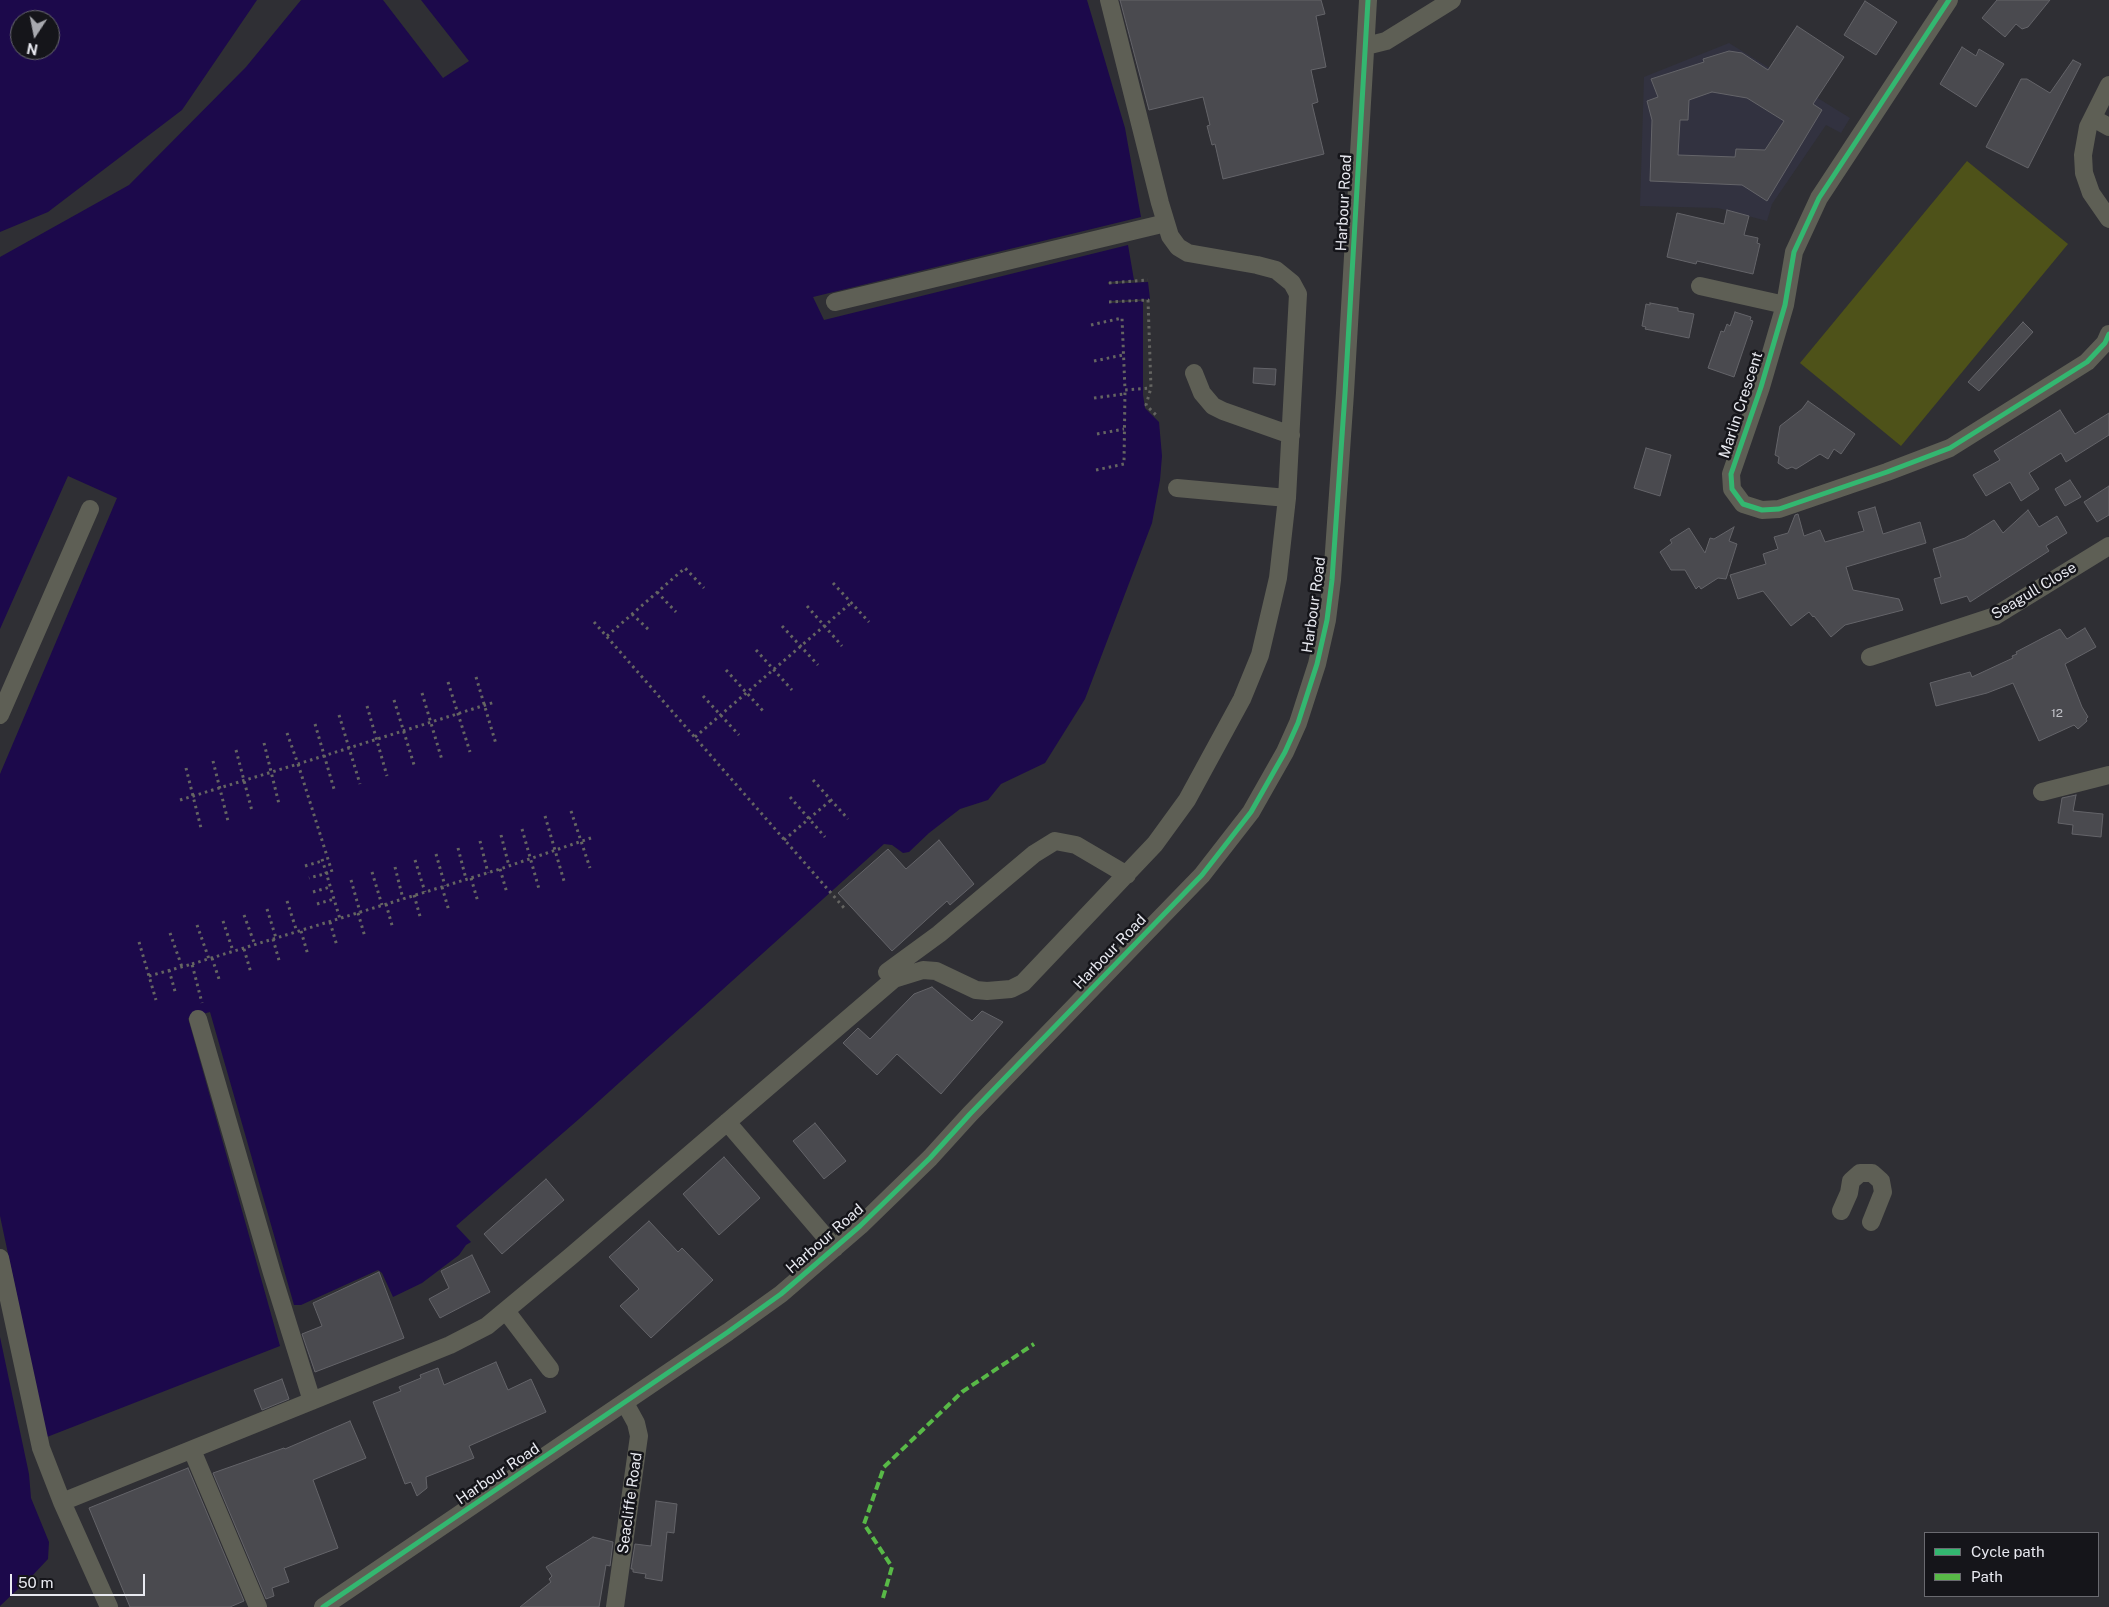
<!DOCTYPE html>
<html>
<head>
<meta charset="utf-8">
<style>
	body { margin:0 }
	#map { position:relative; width:2109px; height:1607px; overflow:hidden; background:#2f2f34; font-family:"Public Sans",sans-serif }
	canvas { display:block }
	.legend { position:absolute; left:1924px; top:1532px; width:175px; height:65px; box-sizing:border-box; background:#15151a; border:1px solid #6a6a70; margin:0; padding:6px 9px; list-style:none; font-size:15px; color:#e9eaf1 }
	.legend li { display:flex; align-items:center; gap:10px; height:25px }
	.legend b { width:25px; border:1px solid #6a6a70 }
	.north { position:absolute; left:10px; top:10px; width:50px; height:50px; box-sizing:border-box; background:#15151a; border:1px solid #6a6a70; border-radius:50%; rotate:191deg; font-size:14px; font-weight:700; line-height:20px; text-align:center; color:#e9eaf1 }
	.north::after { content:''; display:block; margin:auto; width:18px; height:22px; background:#a8a9af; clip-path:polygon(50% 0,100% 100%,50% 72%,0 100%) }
	.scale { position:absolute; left:10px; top:1574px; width:135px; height:22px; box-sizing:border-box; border:2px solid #e9eaf1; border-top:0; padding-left:6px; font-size:15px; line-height:18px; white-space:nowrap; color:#e9eaf1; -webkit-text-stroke:4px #15151a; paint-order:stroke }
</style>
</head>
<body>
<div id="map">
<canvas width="2109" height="1607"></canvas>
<ul class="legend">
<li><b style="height:6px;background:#33b770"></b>Cycle path</li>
<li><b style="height:6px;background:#58b947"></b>Path</li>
</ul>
<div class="north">N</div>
<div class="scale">50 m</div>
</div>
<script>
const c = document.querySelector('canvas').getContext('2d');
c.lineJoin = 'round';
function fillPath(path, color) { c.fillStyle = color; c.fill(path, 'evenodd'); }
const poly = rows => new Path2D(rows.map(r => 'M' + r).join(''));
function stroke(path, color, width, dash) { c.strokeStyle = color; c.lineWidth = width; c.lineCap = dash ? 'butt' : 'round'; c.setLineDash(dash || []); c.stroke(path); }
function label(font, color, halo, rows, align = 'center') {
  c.font = font + ' "Public Sans",sans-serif'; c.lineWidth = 5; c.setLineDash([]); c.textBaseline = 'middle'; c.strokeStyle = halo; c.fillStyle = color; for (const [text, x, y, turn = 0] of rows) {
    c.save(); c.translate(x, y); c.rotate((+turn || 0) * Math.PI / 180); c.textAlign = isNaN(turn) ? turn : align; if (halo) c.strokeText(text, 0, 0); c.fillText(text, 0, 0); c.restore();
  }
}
fillPath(poly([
	[1729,43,1850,118,1841,133,1826,125,1772,204,1767,221,1718,208,1640,206,1644,77]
]), '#323240');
fillPath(poly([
	[1967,161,2068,244,1901,446,1800,363]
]), '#4e5219');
fillPath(poly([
	[0,0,257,0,182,110,48,212,0,232],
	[20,20,50,20,50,50,20,50],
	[301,0,383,0,443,78,469,61,421,0,1087,0,1125,128,1141,217,813,297,824,320,1128,245,1134,280,1108,282,1108,284,1148,282,1150,299,1110,301,1110,303,1143,301,1143,395,1145,408,1159,422,1162,456,1160,480,1152,523,1085,699,1045,763,1001,784,988,800,960,809,929,833,909,852,903,853,892,845,884,844,579,1119,456,1226,471,1242,466,1245,459,1255,422,1283,393,1297,382,1273,378,1270,301,1305,294,1305,210,1012,188,1018,280,1346,47,1437,0,1216,0,774,117,498,68,476,0,629,0,257,129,185,246,67],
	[0,1337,29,1474,31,1498,49,1542,48,1559,32,1576,0,1606]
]), '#1c094b');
const building = poly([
	[1120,0,1321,0,1325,14,1316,16,1326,67,1311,70,1318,102,1312,104,1324,154,1223,179,1215,144,1212,145,1207,126,1210,125,1203,97,1149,110,1120,0],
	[1997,0,2050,0,2028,27,2022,29,2016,24,2005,37,1982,18,1997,0],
	[1865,1,1897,22,1876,55,1844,35,1865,1],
	[1797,26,1844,57,1813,104,1822,110,1767,201,1742,185,1650,181,1652,120,1647,101,1658,97,1651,79,1704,62,1703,59,1729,51,1742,53,1768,70,1797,26],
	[1712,92,1747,98,1784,121,1765,150,1736,149,1735,157,1678,155,1680,120,1688,120,1689,100,1712,92],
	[1962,47,1976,56,1979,49,2004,64,1976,107,1940,84,1962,47],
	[2073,60,2081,64,2028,168,1986,147,2021,79,2027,79,2050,93,2073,60],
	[1727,210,1749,216,1744,235,1758,238,1757,243,1760,244,1753,274,1697,261,1696,264,1667,257,1677,213,1724,224,1727,210],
	[1650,303,1678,308,1678,311,1694,314,1689,338,1645,329,1646,327,1642,326,1646,304,1650,305,1650,303],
	[1735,312,1751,317,1750,320,1753,321,1734,377,1708,368,1721,331,1724,332,1727,324,1730,326,1735,312],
	[2023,322,2033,332,1979,391,1968,382,2023,322],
	[1254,368,1276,369,1275,385,1253,383,1254,368],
	[1808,401,1855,434,1841,454,1834,449,1828,459,1820,454,1796,469,1792,467,1787,469,1778,463,1779,457,1775,455,1780,426,1802,409,1808,401],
	[2060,410,2075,434,2109,413,2109,435,2066,462,2061,453,2029,473,2039,489,2021,501,2010,482,1986,496,1973,475,2000,460,1994,451,2060,410],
	[1646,448,1671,455,1660,496,1634,488,1646,448],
	[2070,480,2081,497,2065,506,2055,489,2070,480],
	[2109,486,2109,515,2097,522,2084,502,2109,486],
	[1875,507,1883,534,1920,522,1926,543,1846,567,1853,590,1899,599,1903,610,1845,625,1831,637,1814,616,1813,617,1809,612,1791,626,1763,591,1738,599,1730,575,1766,564,1763,554,1778,549,1774,537,1788,533,1795,515,1798,514,1804,536,1820,530,1825,542,1864,531,1858,512,1875,507],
	[2028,510,2039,527,2057,516,2067,533,2046,546,2049,551,1970,602,1967,596,1941,604,1934,579,1941,577,1933,549,1965,538,1994,520,2003,533,2028,510],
	[1734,527,1729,541,1737,544,1726,579,1718,578,1701,589,1699,586,1696,589,1685,570,1671,570,1660,552,1672,543,1670,540,1689,528,1705,553,1710,538,1714,539,1734,527],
	[2085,628,2096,647,2065,664,2082,707,2088,717,2086,719,2087,721,2078,729,2074,725,2039,741,2013,683,1987,693,1936,706,1930,683,1970,672,1972,677,2013,658,2012,656,2017,654,2016,652,2060,629,2067,639,2085,628],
	[2076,795,2073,811,2103,814,2101,837,2072,834,2073,825,2058,823,2062,798,2076,795],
	[939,840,974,884,950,905,947,901,892,951,838,893,888,849,906,869,939,840],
	[932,987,972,1021,982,1011,1003,1022,941,1094,897,1054,877,1075,843,1043,858,1028,870,1039,914,994,932,987],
	[815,1123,846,1161,824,1179,793,1141,815,1123],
	[724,1157,760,1198,719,1235,683,1194,724,1157],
	[546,1179,564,1200,502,1254,484,1234,546,1179],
	[649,1221,678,1252,682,1248,713,1280,651,1338,620,1306,639,1289,609,1257,649,1221],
	[472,1255,490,1292,440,1318,429,1299,449,1288,441,1271,472,1255],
	[379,1272,404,1338,315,1372,302,1334,322,1326,313,1303,379,1272],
	[496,1362,508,1390,531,1379,546,1412,469,1446,474,1458,426,1477,427,1488,417,1496,411,1482,405,1484,373,1402,401,1391,399,1387,421,1378,420,1375,438,1368,444,1385,496,1362],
	[282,1379,289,1399,262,1410,254,1390,282,1379],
	[350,1421,366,1458,313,1480,338,1548,284,1568,289,1582,272,1588,274,1596,266,1599,213,1473,284,1448,285,1449,350,1421],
	[188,1468,244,1601,230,1607,130,1607,89,1508,188,1468],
	[656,1501,677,1504,674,1533,667,1532,662,1581,645,1578,646,1574,633,1572,633,1569,631,1569,635,1544,651,1546,656,1501],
	[593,1537,613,1542,610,1566,606,1565,599,1607,520,1607,551,1582,549,1579,552,1576,546,1567,593,1537]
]);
fillPath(building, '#4a4a4f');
stroke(building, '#646469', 1);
stroke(poly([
	[1109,283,1148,280],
	[1109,302,1148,300,1151,388,1146,405,1156,415],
	[1091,325,1122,318,1125,390,1151,388],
	[1094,361,1123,355],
	[1094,398,1124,394],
	[1097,434,1124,429],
	[1096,470,1124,464,1125,390],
	[833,583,869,622],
	[657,592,676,612],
	[807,606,842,646],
	[632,614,650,631],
	[594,622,845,909],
	[782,626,818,665],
	[607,636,685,568,704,588],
	[756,650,792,690],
	[726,670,764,712],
	[476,677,496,744],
	[448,682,470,752],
	[422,693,442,760],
	[703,696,739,735],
	[394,700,415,768],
	[367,706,387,776],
	[339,715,360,784],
	[315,724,334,789],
	[287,733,298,764,495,702],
	[695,737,851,603],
	[264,743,279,804],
	[236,750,252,811],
	[213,761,228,821],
	[186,768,201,828],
	[813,780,848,819],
	[790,797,825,837],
	[180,800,298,764,332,872,309,878],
	[571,811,590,868],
	[545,816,564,881],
	[522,829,539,889],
	[501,835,509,866],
	[784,840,831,800],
	[480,841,488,873],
	[458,848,466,879],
	[436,854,445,886],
	[322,859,340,919],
	[415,860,425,892],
	[305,866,322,861],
	[395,867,403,899],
	[500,869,507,893],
	[372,872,382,905],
	[471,878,478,902],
	[351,880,360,912],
	[442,887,449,911],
	[313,892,330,887],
	[414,895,421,920],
	[287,901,297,932],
	[317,904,334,899],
	[386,904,393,929],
	[267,909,276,938],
	[358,913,365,937],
	[244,915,255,945],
	[223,921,233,951],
	[330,922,337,946],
	[197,925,209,959],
	[301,931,308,955],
	[170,933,182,967],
	[273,939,280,964],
	[139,942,156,1000],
	[244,949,251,973],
	[212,958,220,982],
	[192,964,500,869,591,838],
	[169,970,176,995],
	[149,976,192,964,202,1003]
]), '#656562', 3, [2.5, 4]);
stroke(poly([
	[1949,0,1819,198,1794,252,1785,305,1761,387,1731,474,1732,489,1743,504,1762,510,1779,509,1887,472,1950,448,2087,362,2105,343,2109,334],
	[1366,46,1386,41,1452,0],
	[2109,85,2088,127,2083,155,2084,173,2091,193,2109,219],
	[2093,118,2109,127],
	[1700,286,1785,305],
	[835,302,1166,223],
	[1194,373,1202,393,1213,406,1223,411,1291,435],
	[1177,488,1287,498],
	[1870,657,1995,616,2109,546],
	[0,715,90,509],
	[2042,792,2109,775],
	[887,972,939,934,1034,854,1055,841,1076,845,1127,875],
	[198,1019,272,1273,312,1401],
	[727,1122,835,1248],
	[1841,1211,1849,1193,1851,1181,1860,1173,1872,1173,1881,1181,1883,1192,1871,1222],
	[0,1258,41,1448,62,1502,109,1607],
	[506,1311,550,1369],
	[192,1450,258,1607],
	[62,1502,450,1345,487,1326,570,1257,894,979,923,970,936,971,976,990,987,991,1011,989,1023,983,1155,844,1187,800,1242,699,1260,655,1278,578,1287,498,1298,294,1292,283,1276,270,1257,265,1188,253,1178,247,1170,236,1160,203,1109,0],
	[323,1607,728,1332,781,1294,860,1226,930,1158,970,1114,1202,875,1251,812,1285,752,1298,723,1317,664,1327,620,1332,580,1345,393,1368,0],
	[615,1607,639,1436,636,1423,625,1403]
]), '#5e5f55', 18);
stroke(poly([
	[883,1598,892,1567,864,1524,884,1467,962,1392,1034,1344]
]), '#58b947', 4, [8, 4]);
stroke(poly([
	[1949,0,1819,198,1794,252,1785,305,1761,387,1731,474,1732,489,1743,504,1762,510,1779,509,1887,472,1950,448,2087,362,2105,343,2109,334],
	[323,1607,728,1332,781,1294,860,1226,930,1158,970,1114,1202,875,1251,812,1285,752,1298,723,1317,664,1327,620,1332,580,1345,393,1368,0]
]), '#33b770', 5);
label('12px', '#c1c2c8', null, [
	["12",2057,713]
]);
label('15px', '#e9eaf1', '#15151a', [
	["Harbour Road",1344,203,-87],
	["Marlin Crescent",1741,405,-72],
	["Seagull Close",2034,591,-31],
	["Harbour Road",1314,605,-82],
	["Harbour Road",1110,952,-46],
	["Harbour Road",825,1239,-41],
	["Harbour Road",498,1474,-34],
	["Seacliffe Road",630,1503,-82]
]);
</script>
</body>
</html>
